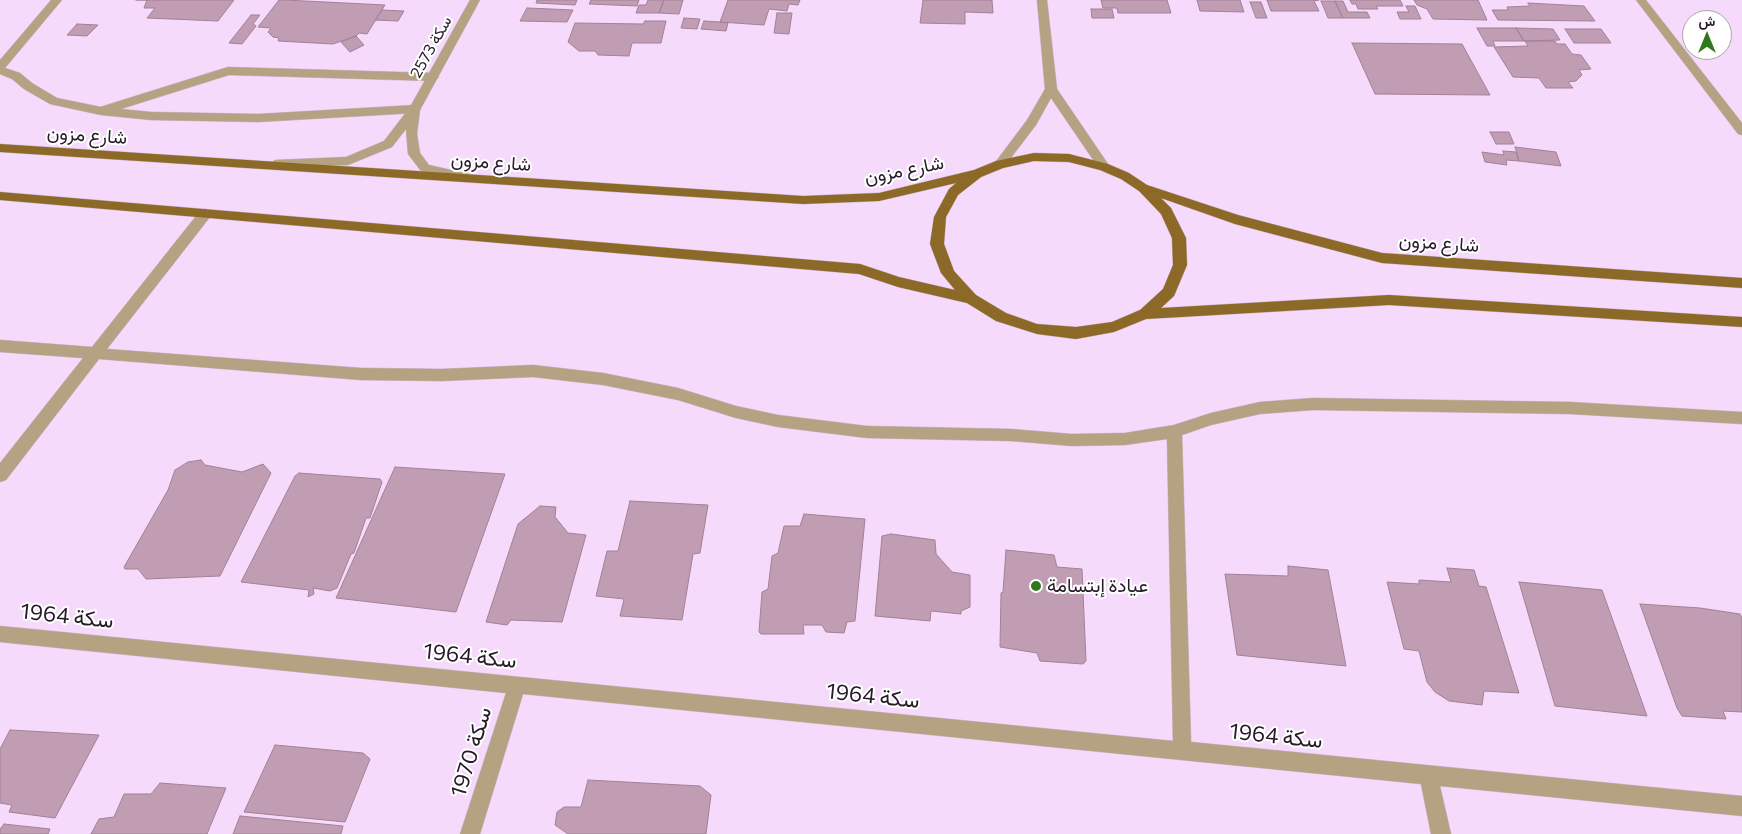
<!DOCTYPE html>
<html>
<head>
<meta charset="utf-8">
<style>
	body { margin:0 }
	#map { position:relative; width:1742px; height:834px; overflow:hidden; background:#f5dafb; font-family:Commissioner,Vazirmatn,sans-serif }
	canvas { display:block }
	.north { position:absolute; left:1682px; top:10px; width:50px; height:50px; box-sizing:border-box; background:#fff; border:1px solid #a8a4a9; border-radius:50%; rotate:0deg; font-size:14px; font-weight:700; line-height:20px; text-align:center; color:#251c27 }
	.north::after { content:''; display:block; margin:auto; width:18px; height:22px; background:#30781c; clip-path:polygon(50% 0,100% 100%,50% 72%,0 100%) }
</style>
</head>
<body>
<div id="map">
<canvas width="1742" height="834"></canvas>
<div class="north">ش</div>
</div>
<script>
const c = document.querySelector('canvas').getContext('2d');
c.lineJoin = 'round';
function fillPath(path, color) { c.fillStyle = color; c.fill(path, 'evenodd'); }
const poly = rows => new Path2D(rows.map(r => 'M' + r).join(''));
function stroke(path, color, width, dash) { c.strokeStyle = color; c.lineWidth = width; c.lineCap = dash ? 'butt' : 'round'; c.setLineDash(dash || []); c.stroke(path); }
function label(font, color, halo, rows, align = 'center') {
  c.font = font + ' Commissioner,Vazirmatn,sans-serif'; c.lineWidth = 4; c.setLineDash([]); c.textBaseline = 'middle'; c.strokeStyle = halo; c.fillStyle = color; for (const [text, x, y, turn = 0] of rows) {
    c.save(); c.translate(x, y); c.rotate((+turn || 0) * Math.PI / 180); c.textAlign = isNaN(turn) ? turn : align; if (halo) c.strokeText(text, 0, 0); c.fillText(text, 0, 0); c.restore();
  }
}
const building = poly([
	[136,0,234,0,218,21,147,18,155,8,144,8,147,0,136,0],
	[279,0,285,0,385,5,367,34,359,33,356,36,333,44,278,41,279,38,273,37,268,32,271,28,258,27,279,0],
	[537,0,577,0,575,5,536,3,537,0],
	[591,0,639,0,637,6,589,4,591,0],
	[648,0,664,0,659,13,636,13,639,5,646,5,648,0],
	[664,0,683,0,679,14,659,13,664,0],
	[728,0,800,0,798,5,789,4,787,11,769,9,764,25,720,22,728,0],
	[923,0,992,0,993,13,965,12,965,24,920,23,923,0],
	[1101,0,1167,0,1171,13,1118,13,1117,8,1103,8,1101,0],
	[1197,0,1240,0,1244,12,1200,11,1197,0],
	[1267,0,1319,0,1314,1,1319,11,1271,11,1267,0],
	[1350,0,1400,0,1403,6,1376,6,1378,9,1358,9,1356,4,1352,4,1350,0],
	[1414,0,1478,0,1487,20,1433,19,1427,9,1417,5,1414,0],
	[1321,1,1335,1,1343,18,1328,18,1321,1],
	[1335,1,1343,1,1348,12,1367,12,1370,18,1343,18,1335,1],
	[1250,2,1261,2,1267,18,1256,18,1250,2],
	[1528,3,1584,6,1595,21,1498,20,1492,10,1508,10,1507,7,1530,6,1528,3],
	[1406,6,1415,6,1421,19,1400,19,1397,12,1409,12,1406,6],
	[527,8,573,10,567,22,520,21,527,8],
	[1091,9,1112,9,1114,18,1092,18,1091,9],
	[382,10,404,11,398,21,375,20,382,10],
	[777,13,792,13,789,34,774,33,777,13],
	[251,15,260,15,253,24,256,26,242,44,229,43,251,15],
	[684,18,700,19,697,29,681,28,684,18],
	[645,21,666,21,661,43,632,43,629,56,598,55,595,51,579,51,568,42,575,23,643,24,645,21],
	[704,21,720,22,728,23,726,31,701,29,704,21],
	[77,24,98,25,87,36,67,35,77,24],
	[1477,28,1516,28,1524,41,1493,41,1495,46,1487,46,1477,28],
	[1516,28,1553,29,1560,40,1524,41,1516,28],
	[1565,29,1601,29,1611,43,1574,43,1565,29],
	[356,36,364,45,350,52,341,42,356,36],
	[1525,41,1555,41,1557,44,1565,44,1572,54,1581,55,1591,69,1579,70,1582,75,1576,81,1568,82,1573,88,1546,88,1539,78,1513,77,1494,47,1528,46,1525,41],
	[1352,43,1462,44,1490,95,1375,94,1352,43],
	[1490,132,1509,132,1514,144,1496,144,1490,132],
	[1515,147,1556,152,1561,166,1519,161,1515,147],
	[1503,151,1516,152,1519,161,1506,160,1507,165,1485,162,1482,152,1504,155,1503,151],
	[201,460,205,465,242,472,263,464,271,473,220,576,146,579,138,569,125,569,124,567,168,490,175,470,188,462,201,460],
	[395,467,505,474,456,612,336,598,395,467],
	[299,473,380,479,382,482,370,518,366,518,354,553,351,554,337,588,330,591,313,588,314,594,308,597,309,590,241,582,295,476,299,473],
	[630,501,708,505,700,553,693,554,682,620,620,616,624,599,596,596,607,551,618,551,630,501],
	[540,506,556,507,555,517,568,533,586,535,562,622,511,620,507,625,486,622,518,524,540,506],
	[804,514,865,519,855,621,847,622,844,633,826,632,822,625,803,625,804,634,761,634,759,632,762,592,768,589,772,556,778,553,784,526,800,526,804,514],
	[891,534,935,540,936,554,952,572,970,575,970,607,961,611,961,614,931,611,930,621,875,616,882,536,891,534],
	[1006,550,1054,555,1057,567,1082,569,1086,661,1083,664,1040,661,1037,653,1000,647,1001,593,1003,592,1006,550],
	[1288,566,1328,570,1346,666,1237,655,1225,574,1288,576,1288,566],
	[1447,568,1474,570,1479,586,1486,587,1519,693,1484,691,1482,705,1449,701,1435,692,1427,682,1419,651,1404,649,1387,582,1419,584,1419,580,1451,582,1447,568],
	[1519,582,1602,590,1647,716,1555,706,1519,582],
	[1640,604,1700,608,1740,614,1742,618,1742,712,1723,711,1726,719,1682,716,1677,708,1640,604],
	[10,730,99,735,55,818,9,812,12,805,0,803,0,749,10,730],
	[275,745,363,753,370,759,345,822,244,812,275,745],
	[588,780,700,786,711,795,706,834,568,834,555,825,557,812,564,807,581,807,588,780],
	[160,783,226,788,207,834,91,834,99,819,114,817,124,794,151,794,160,783],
	[240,816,343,826,341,834,233,834,240,816],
	[4,824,50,829,48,834,0,834,0,829,4,824]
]);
fillPath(building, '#c09db3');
stroke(building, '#a38097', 1);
const service = poly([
	[228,67,433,73,439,77,433,81,229,75,105,114,97,114,95,111,97,108,228,67]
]);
const minor = poly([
	[51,0,62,0,5,68,20,73,32,83,57,98,101,107,151,112,258,114,415,105,421,109,415,113,258,122,151,120,101,115,50,104,24,89,12,79,0,74,0,60,51,0],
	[1636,0,1646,0,1742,123,1742,135,1738,134,1636,0],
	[205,209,210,211,211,214,210,217,107,349,361,368,442,369,533,365,603,373,678,388,736,406,778,415,867,426,1011,429,1072,434,1125,433,1174,425,1211,413,1260,402,1313,398,1570,402,1742,412,1742,424,1570,414,1313,410,1260,414,1211,425,1182,435,1191,742,1742,796,1742,816,1440,786,1451,834,1431,834,1421,784,523,694,480,834,460,834,506,693,0,642,0,626,1173,741,1167,439,1125,445,1072,446,1011,441,867,438,778,427,736,418,678,400,603,385,533,377,442,381,361,380,99,359,6,480,0,482,0,463,83,358,0,352,0,340,92,347,200,211,205,209]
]);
const tertiary = poly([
	[470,0,480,0,420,110,417,134,420,153,429,165,469,174,471,177,469,180,465,181,421,171,408,154,406,129,392,147,348,165,271,167,269,164,275,160,346,157,384,141,410,107,470,0],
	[1037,0,1047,0,1057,89,1108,164,1110,167,1108,170,1100,170,1051,98,1036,125,1004,167,996,167,994,164,1027,120,1045,89,1037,0]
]);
const primary = poly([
	[0,144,803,196,879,193,974,170,996,161,1034,153,1069,154,1108,164,1129,173,1147,185,1238,215,1382,253,1742,278,1742,288,1382,263,1235,224,1161,198,1171,208,1186,238,1187,265,1174,296,1161,308,1389,295,1742,317,1742,327,1389,305,1146,319,1114,332,1076,339,1037,334,996,321,967,303,898,287,859,274,0,200,0,192,860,264,899,277,955,290,941,273,930,244,934,217,949,189,956,183,879,201,803,204,0,152,0,144],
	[1034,161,1069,162,1100,170,1121,179,1139,191,1161,214,1172,238,1173,265,1163,289,1140,310,1112,322,1076,327,1037,324,1006,313,976,295,954,271,944,244,946,217,958,195,981,177,1003,168,1034,161]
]);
stroke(service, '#d0b8d5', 1);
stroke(minor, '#d0b8d5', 1);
stroke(tertiary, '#d0b8d5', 1);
stroke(primary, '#d0b8d5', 1);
fillPath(service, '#b5a282');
fillPath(minor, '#b5a282');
fillPath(tertiary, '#b5a282');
fillPath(primary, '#8c6927');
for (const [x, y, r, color] of [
	[1036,586,6,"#30781c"]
]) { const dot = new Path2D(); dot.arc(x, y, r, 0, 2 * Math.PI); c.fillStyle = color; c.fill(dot); stroke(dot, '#fff', 2); }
label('16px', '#251c27', '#fff', [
	["سكة 2573",431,47,-61]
]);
label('19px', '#251c27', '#fff', [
	["شارع مزون",87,135,4],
	["شارع مزون",491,162,4],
	["شارع مزون",904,170,-11],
	["شارع مزون",1439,243,4]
]);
label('19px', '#251c27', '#fff', [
	["عيادة إبتسامة",1047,586]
], 'left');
label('22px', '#251c27', '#fff', [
	["سكة 1964",67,616,6],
	["سكة 1964",470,656,6],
	["سكة 1964",873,696,6],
	["سكة 1964",1276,736,6],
	["سكة 1970",471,752,-73]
]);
</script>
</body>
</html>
